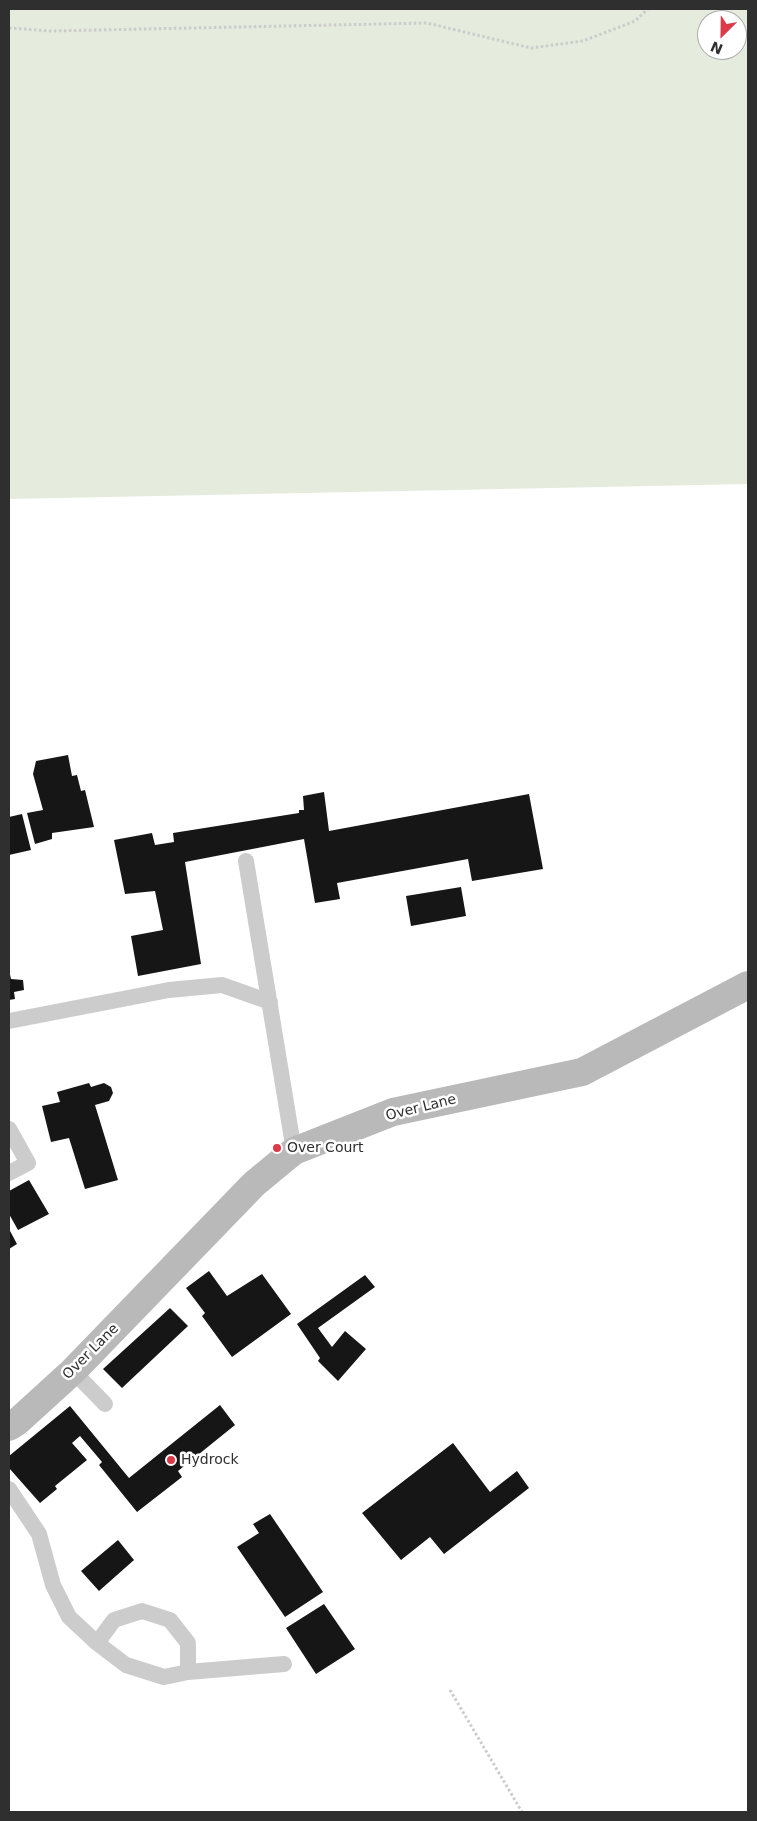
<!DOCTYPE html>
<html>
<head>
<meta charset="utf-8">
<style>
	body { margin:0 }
	#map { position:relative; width:757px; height:1821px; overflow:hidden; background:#fff; font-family:"DejaVu Sans",sans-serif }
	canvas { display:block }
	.frame { position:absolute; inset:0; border:10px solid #2f2f2f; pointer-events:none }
	.north { position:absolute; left:697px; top:10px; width:50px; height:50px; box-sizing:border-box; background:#fff; border:1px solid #acacac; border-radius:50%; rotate:203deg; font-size:14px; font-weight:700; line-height:20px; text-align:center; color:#2f2f2f }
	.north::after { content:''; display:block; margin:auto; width:18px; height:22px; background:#dc3a49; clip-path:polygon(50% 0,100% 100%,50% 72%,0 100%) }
</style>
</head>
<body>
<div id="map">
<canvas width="757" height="1821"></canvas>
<div class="frame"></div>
<div class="north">N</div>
</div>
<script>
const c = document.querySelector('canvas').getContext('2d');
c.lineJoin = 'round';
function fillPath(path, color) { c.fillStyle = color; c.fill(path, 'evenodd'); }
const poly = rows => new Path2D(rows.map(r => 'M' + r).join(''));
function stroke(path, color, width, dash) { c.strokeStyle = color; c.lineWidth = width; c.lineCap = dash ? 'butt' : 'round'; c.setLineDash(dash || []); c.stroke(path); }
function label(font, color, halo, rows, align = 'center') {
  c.font = font + ' "DejaVu Sans",sans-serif'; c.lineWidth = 5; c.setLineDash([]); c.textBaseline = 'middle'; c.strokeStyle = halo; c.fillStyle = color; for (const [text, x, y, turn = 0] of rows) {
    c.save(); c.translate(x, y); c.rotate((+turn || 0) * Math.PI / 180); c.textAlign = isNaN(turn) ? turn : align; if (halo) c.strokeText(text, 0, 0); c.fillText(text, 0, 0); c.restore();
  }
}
fillPath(poly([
	[9,9,748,9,748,484,9,499],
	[707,20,737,20,737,50,707,50]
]), '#e5ebdd');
fillPath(poly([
	[68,755,72,776,77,775,81,791,85,790,94,827,52,833,52,839,35,844,27,813,43,810,33,774,36,761],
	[324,792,329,831,529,794,543,869,472,881,468,859,337,883,340,899,315,903,304,839,185,862,201,964,138,976,131,936,163,930,155,891,125,894,114,840,152,833,155,845,174,842,173,833,299,813,299,810,304,810,303,796],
	[22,814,31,850,9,855,9,817],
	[461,887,466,916,411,926,406,896],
	[9,970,11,979,23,980,24,990,14,992,15,999,9,1000],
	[89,1083,91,1087,104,1083,111,1087,113,1093,109,1101,95,1105,118,1180,85,1189,69,1138,51,1142,42,1106,60,1102,57,1092],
	[29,1180,49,1214,18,1230,9,1214,9,1191],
	[9,1229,17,1244,9,1249],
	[209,1271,227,1296,262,1274,291,1314,232,1357,202,1316,205,1313,186,1288],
	[365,1275,375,1287,318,1328,332,1347,345,1331,366,1349,338,1381,318,1361,320,1358,297,1324],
	[170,1308,188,1326,122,1388,103,1369],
	[220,1405,235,1425,178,1471,182,1477,137,1512,99,1465,102,1462,80,1436,72,1443,87,1460,55,1486,57,1489,40,1503,9,1468,9,1456,70,1406,129,1478],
	[453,1443,490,1492,517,1471,529,1488,444,1554,430,1537,401,1560,362,1513],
	[270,1514,323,1592,285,1617,237,1547,259,1533,253,1524],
	[118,1540,134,1560,99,1591,81,1571],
	[324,1604,355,1649,316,1674,286,1628]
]), '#161616');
stroke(poly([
	[9,28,50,31,427,23,531,48,583,41,635,21,648,9],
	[450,1690,522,1812]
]), '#ccc', 3, [2.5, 2.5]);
stroke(poly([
	[246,861,294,1151],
	[9,1021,169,990,222,985,270,1002],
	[9,1129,28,1163,9,1173],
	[73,1371,105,1404],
	[9,1489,39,1534,53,1585,69,1617,97,1643,126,1665,164,1677,188,1672,284,1664],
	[97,1643,114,1620,142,1611,170,1620,188,1643,188,1672]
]), '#ccc', 16);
stroke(poly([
	[9,1427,17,1422,73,1371,254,1184,294,1151,393,1112,582,1072,748,985]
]), '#b9b9b9', 28);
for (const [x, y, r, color] of [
	[277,1148,5,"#dc3a49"],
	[171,1460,5,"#dc3a49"]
]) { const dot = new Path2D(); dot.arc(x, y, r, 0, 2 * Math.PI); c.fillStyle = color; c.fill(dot); stroke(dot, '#fff', 2); }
label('14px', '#2f2f2f', '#fff', [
	["Over Lane",421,1108,-14],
	["Over Lane",91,1352,-45]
]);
label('14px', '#2f2f2f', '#fff', [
	["Over Court",287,1148],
	["Hydrock",181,1460]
], 'left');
</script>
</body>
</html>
